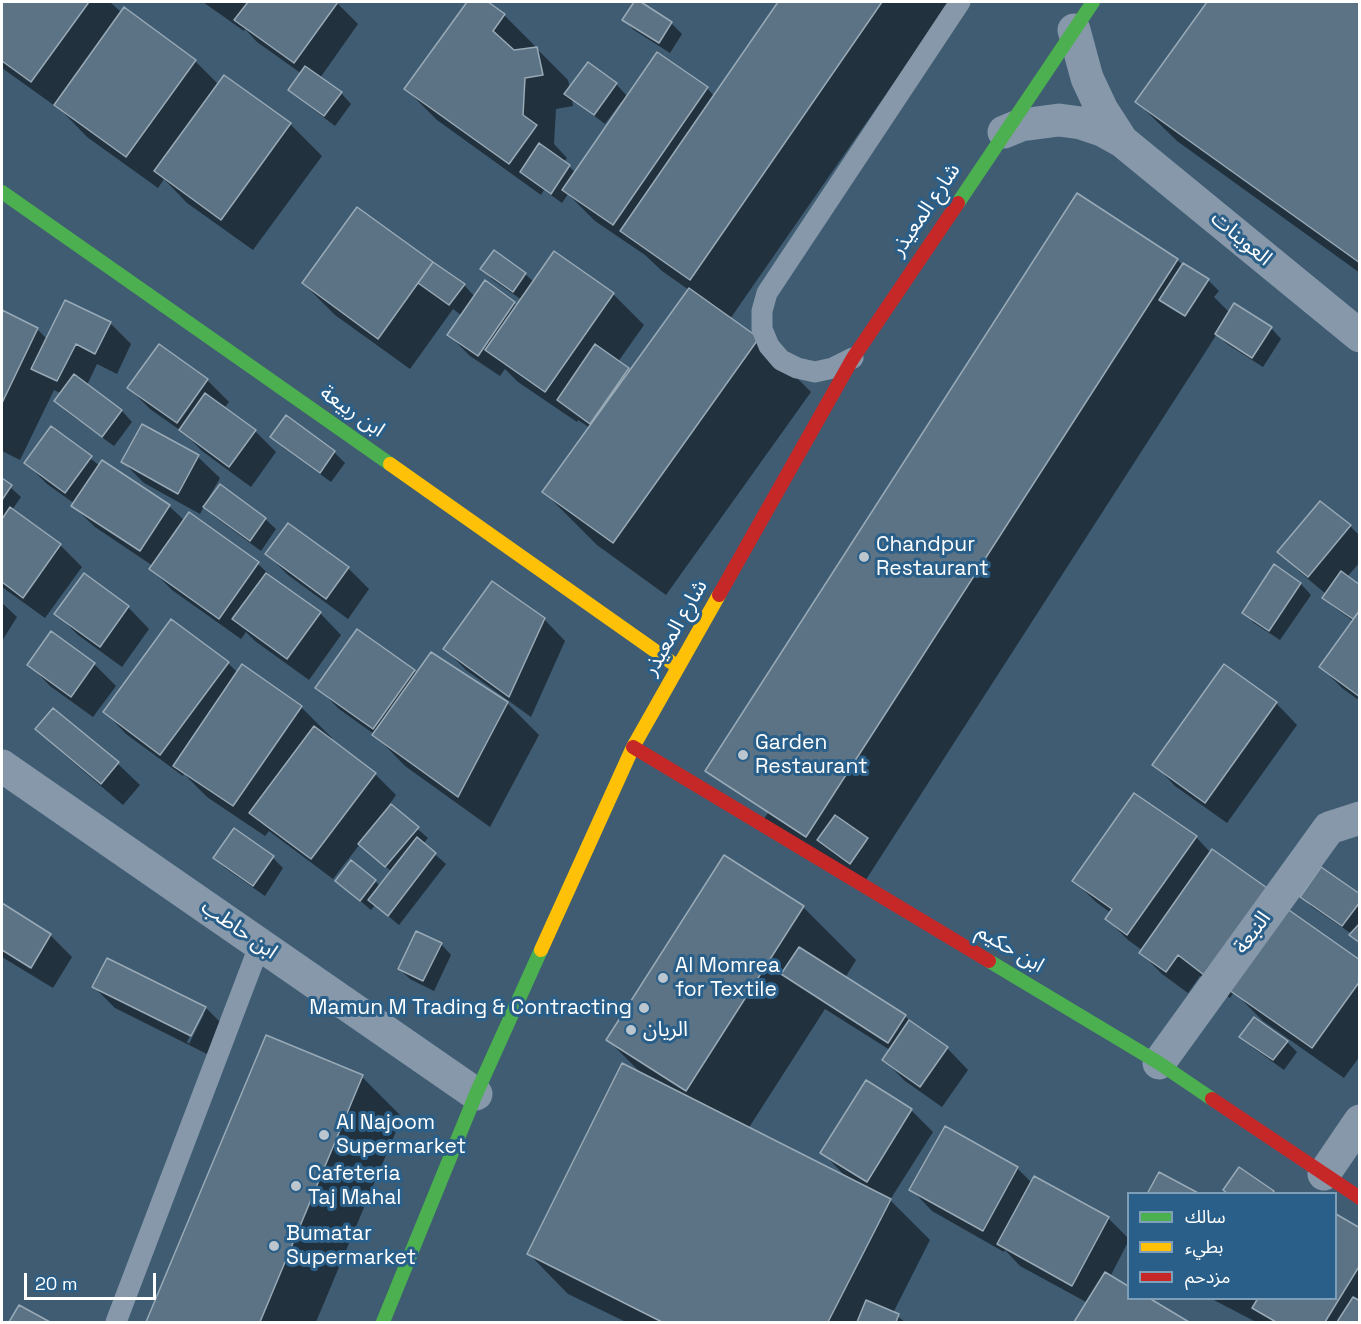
<!DOCTYPE html>
<html>
<head>
<meta charset="utf-8">
<style>
	body { margin:0 }
	#map { position:relative; width:1361px; height:1324px; overflow:hidden; background:#3f5c73; font-family:"Space Grotesk","Noto Sans Arabic",sans-serif }
	canvas { display:block }
	.frame { position:absolute; inset:0; border:3px solid #fff; pointer-events:none }
	.legend { position:absolute; left:1127px; top:1192px; width:210px; height:108px; box-sizing:border-box; background:#295f89; border:2px solid #7f9fb8; margin:0; padding:8px 10px; list-style:none; font-size:18px; color:#fff }
	.legend li { display:flex; align-items:center; gap:12px; height:30px }
	.legend b { width:30px; border:2px solid #7f9fb8 }
	.scale { position:absolute; left:24px; top:1273px; width:132px; height:27px; box-sizing:border-box; border:3px solid #fff; border-top:0; padding-left:8px; font-size:18px; line-height:21px; white-space:nowrap; color:#fff; -webkit-text-stroke:4px #295f89; paint-order:stroke }
</style>
</head>
<body>
<div id="map">
<canvas width="1361" height="1324"></canvas>
<div class="frame"></div>
<ul class="legend">
<li><b style="height:8px;background:#4caf50"></b>سالك</li>
<li><b style="height:8px;background:#ffc107"></b>بطيء</li>
<li><b style="height:8px;background:#c62828"></b>مزدحم</li>
</ul>
<div class="scale">20 m</div>
</div>
<script>
const c = document.querySelector('canvas').getContext('2d');
c.lineJoin = 'round';
function fillPath(path, color) { c.fillStyle = color; c.fill(path, 'evenodd'); }
const poly = rows => new Path2D(rows.map(r => 'M' + r).join(''));
function stroke(path, color, width, dash) { c.strokeStyle = color; c.lineWidth = width; c.lineCap = dash ? 'butt' : 'round'; c.setLineDash(dash || []); c.stroke(path); }
function label(font, color, halo, rows, align = 'center') {
  c.font = font + ' "Space Grotesk","Noto Sans Arabic",sans-serif'; c.lineWidth = 6; c.setLineDash([]); c.textBaseline = 'middle'; c.strokeStyle = halo; c.fillStyle = color; for (const [text, x, y, turn = 0] of rows) {
    c.save(); c.translate(x, y); c.rotate((+turn || 0) * Math.PI / 180); c.textAlign = isNaN(turn) ? turn : align; if (halo) c.strokeText(text, 0, 0); c.fillText(text, 0, 0); c.restore();
  }
}
fillPath(poly([
	[2,2,110,2,122,13,195,61,219,85,225,77,290,124,322,156,253,250,187,203,164,179,158,188,87,137,62,111,2,68],
	[203,2,336,2,358,24,320,78,341,93,351,104,335,126,301,100,290,90,302,74,257,42,245,29,244,31],
	[469,2,486,2,504,15,535,46,534,49,536,48,568,80,570,89,616,84,628,97,707,88,714,96,780,2,950,2,730,319,758,339,811,392,666,595,597,545,544,492,590,428,578,420,577,422,518,382,505,369,500,376,470,356,449,335,462,316,453,309,410,369,335,315,303,283,357,209,464,285,475,297,514,303,517,306,522,300,493,280,482,269,525,274,534,282,613,294,644,325,618,362,630,372,689,290,662,271,645,255,595,221,568,194,562,203,544,190,541,195,437,120,406,89],
	[572,99,605,124,621,102,624,103,576,173,564,162,567,158,554,144,556,109,573,106],
	[636,2,671,23,682,34,670,53,634,30,624,20],
	[1209,2,1360,2,1360,273,1177,141,1137,102],
	[1177,260,1183,265,1208,280,1219,291,1214,297,1230,313,1271,328,1281,339,1263,367,1227,344,1217,334,860,889,760,824],
	[2,312,37,329,47,339,110,323,131,344,117,374,97,364,87,385,122,411,132,422,114,446,67,412,56,401,62,394,54,390,20,460,2,451],
	[159,346,207,380,229,402,224,408,255,431,276,452,251,487,202,451,184,433,150,409,129,388],
	[287,417,334,452,345,463,331,482,283,447,272,437],
	[142,426,198,457,220,478,208,499,210,500,220,486,265,519,276,529,261,551,215,517,204,506,200,514,144,483,123,462],
	[51,428,100,466,169,506,185,521,190,514,258,564,279,584,320,613,341,635,309,680,255,641,246,632,241,639,172,590,151,569,153,566,95,527,73,506,75,504,47,484,26,463],
	[2,480,21,497,12,510,60,545,82,567,45,618,2,587],
	[1350,526,1360,536,1360,562,1347,577,1360,587,1360,701,1342,688,1321,667,1353,621,1335,608,1324,597,1326,594,1301,573,1279,552],
	[267,554,348,568,369,589,348,619,288,575],
	[1275,566,1301,584,1311,595,1280,640,1254,623,1244,612],
	[2,603,17,617,2,641],
	[128,607,149,629,122,667,78,635,56,613],
	[544,619,565,641,531,717,466,670,445,649],
	[51,633,94,664,116,686,93,717,50,686,29,664],
	[431,654,507,703,539,735,490,827,405,766,374,734,339,709,317,687,414,671,417,674],
	[228,663,238,673,301,707,332,738,331,740,375,774,396,795,389,805,428,838,423,844,446,864,399,925,375,905,371,910,337,881,375,881,380,886,392,872,360,844,333,879,269,831,265,836,207,797,184,774,183,776,126,734,105,712],
	[1224,666,1276,703,1297,725,1227,823,1175,786,1154,764],
	[53,710,118,764,140,785,123,805,59,750,37,729],
	[235,830,273,858,283,868,265,896,225,868,215,858],
	[1196,837,1211,853,1360,962,1360,1056,1344,1078,1263,1021,1234,992,1230,998,1200,976,1188,993,1162,974,1141,953,1142,950,1128,940,1107,919,1111,913,1096,902,1074,881],
	[724,857,803,907,856,960,845,978,905,1016,914,1025,947,1048,968,1070,942,1107,905,1081,884,1060,890,1050,825,1009,748,1129,847,1178,822,1152,866,1082,911,1110,933,1132,890,1200,930,1240,893,1313,905,1322,626,1322,568,1294,529,1254,643,1075,608,1040],
	[1360,896,1360,943,1352,934,1312,907,1302,897],
	[2,905,50,935,72,957,53,988,2,957],
	[441,944,451,955,434,991,410,979,399,969],
	[108,960,206,1008,227,1029,213,1057,115,1008,94,987],
	[201,1014,204,1014,189,1044,187,1042],
	[1241,1036,1287,1042,1297,1052,1284,1070,1252,1047],
	[267,1037,362,1077,402,1117,316,1322,147,1322],
	[945,1128,1017,1168,1032,1183,1108,1218,1127,1237,1128,1233,1128,1242,1110,1277,1128,1288,1128,1298,1146,1298,1186,1322,1076,1322,1088,1303,1020,1266,1005,1250,1004,1252,932,1211,911,1189],
	[1336,1216,1360,1230,1360,1322,1256,1322,1210,1298,1336,1298]
]), '#0007');
const building = poly([
	[2,2,89,2,31,82,2,61,2,2],
	[248,2,338,2,294,63,234,20,248,2],
	[467,2,488,2,505,14,493,31,514,50,537,47,543,75,525,78,523,115,537,125,509,164,404,89,467,2],
	[634,2,641,2,672,22,659,43,622,20,634,2],
	[778,2,882,2,690,280,620,231,778,2],
	[1207,2,1360,2,1360,263,1135,102,1207,2],
	[124,7,196,60,126,157,54,105,124,7],
	[657,52,708,87,613,225,562,190,657,52],
	[588,62,617,83,594,115,564,94,588,62],
	[305,66,342,92,324,116,288,90,305,66],
	[224,75,291,123,221,220,154,171,224,75],
	[539,143,570,165,551,194,520,172,539,143],
	[1077,193,1178,259,806,837,705,771,1077,193],
	[357,207,433,262,378,339,302,283,357,207],
	[494,250,526,273,513,292,480,269,494,250],
	[554,251,614,293,545,392,485,350,554,251],
	[433,262,465,284,449,305,418,283,433,262],
	[1183,263,1209,279,1185,316,1159,300,1183,263],
	[485,280,515,302,478,356,447,335,485,280],
	[689,288,759,338,613,543,542,492,689,288],
	[65,300,111,322,95,354,76,344,57,381,31,369,65,300],
	[1234,303,1272,327,1252,358,1215,334,1234,303],
	[2,310,38,328,2,403,2,310],
	[159,344,208,379,177,423,127,388,159,344],
	[595,344,629,368,590,424,557,400,595,344],
	[74,374,122,410,102,437,54,401,74,374],
	[205,393,256,430,229,467,179,430,205,393],
	[286,415,335,451,320,473,270,437,286,415],
	[142,424,199,455,178,494,121,462,142,424],
	[51,426,92,456,65,493,24,463,51,426],
	[102,460,170,505,140,551,71,506,102,460],
	[2,478,12,485,2,500,2,478],
	[220,484,266,518,250,541,203,507,220,484],
	[1320,501,1351,525,1308,577,1277,552,1320,501],
	[10,507,61,544,23,598,2,582,2,519,10,507],
	[189,512,259,562,219,619,149,569,189,512],
	[288,523,349,567,326,599,265,554,288,523],
	[1274,564,1301,583,1269,631,1242,613,1274,564],
	[1341,571,1360,585,1360,610,1353,619,1322,598,1341,571],
	[84,573,129,606,100,647,54,614,84,573],
	[266,573,321,612,287,659,232,619,266,573],
	[492,581,545,618,509,697,443,649,492,581],
	[1360,610,1360,697,1319,667,1360,610],
	[171,619,229,662,160,755,103,712,171,619],
	[357,629,415,670,373,729,315,688,357,629],
	[51,631,95,663,71,697,27,665,51,631],
	[431,652,508,702,458,797,372,735,431,652],
	[242,664,302,706,233,806,173,766,242,664],
	[1224,664,1277,702,1205,803,1152,765,1224,664],
	[53,708,119,762,101,784,35,729,53,708],
	[314,726,376,773,311,859,249,813,314,726],
	[1134,793,1197,836,1127,935,1105,919,1112,909,1072,881,1134,793],
	[391,804,419,827,385,867,358,844,391,804],
	[835,815,868,838,850,864,817,840,835,815],
	[234,828,274,856,253,886,213,858,234,828],
	[417,837,436,853,388,916,368,900,417,837],
	[1212,849,1270,890,1208,978,1178,955,1166,972,1139,953,1212,849],
	[724,855,804,906,686,1091,606,1040,724,855],
	[351,860,376,880,360,901,335,881,351,860],
	[1321,867,1360,894,1360,902,1342,926,1300,897,1321,867],
	[2,903,51,934,31,968,2,950,2,903],
	[1286,908,1360,960,1360,981,1312,1048,1229,990,1286,908],
	[1360,923,1360,943,1349,935,1360,923],
	[416,931,442,943,423,981,398,969,416,931],
	[799,947,906,1015,888,1043,781,974,799,947],
	[107,958,206,1007,191,1036,92,987,107,958],
	[1254,1017,1288,1041,1273,1060,1239,1037,1254,1017],
	[909,1020,948,1047,920,1087,882,1060,909,1020],
	[266,1035,363,1075,260,1322,146,1322,266,1035],
	[622,1063,891,1199,828,1322,662,1322,527,1254,622,1063],
	[866,1080,912,1109,867,1182,820,1153,866,1080],
	[945,1126,1018,1167,983,1231,909,1190,945,1126],
	[1239,1167,1274,1191,1272,1194,1228,1194,1223,1190,1239,1167],
	[1159,1172,1200,1194,1147,1194,1159,1172],
	[1034,1176,1109,1217,1072,1286,997,1244,1034,1176],
	[1336,1214,1360,1228,1360,1265,1325,1322,1276,1322,1252,1308,1258,1298,1336,1298,1336,1214],
	[1105,1272,1128,1286,1128,1298,1149,1298,1189,1322,1074,1322,1105,1272],
	[1353,1297,1360,1301,1360,1322,1337,1322,1353,1297],
	[866,1300,899,1314,896,1322,857,1322,866,1300],
	[19,1305,50,1322,9,1322,19,1305]
]);
fillPath(building, '#5c7385');
stroke(building, '#99aab7', 1.5);
stroke(poly([
	[853,358,833,368,815,372,797,368,781,360,769,346,762,329,762,311,767,293,960,2],
	[116,1322,260,944]
]), '#8698a9', 21);
stroke(poly([
	[1074,30,1087,78,1102,110,1122,141],
	[1004,132,1021,125,1059,120,1081,123,1102,130,1122,141,1360,336],
	[2,766,476,1094],
	[1159,1063,1329,828,1360,818],
	[1324,1174,1360,1121]
]), '#8698a9', 33);
stroke(poly([
	[2,192,390,464],
	[958,203,1093,2],
	[989,961,1159,1063,1212,1099],
	[383,1322,476,1094,541,950]
]), '#4caf50', 14);
stroke(poly([
	[390,464,678,667],
	[541,950,633,747,719,595]
]), '#ffc107', 14);
stroke(poly([
	[719,595,853,358,958,203],
	[633,747,989,961],
	[1212,1099,1360,1198]
]), '#c62828', 14);
for (const [x, y, r, color] of [
	[864,557,6,"#bcc6ce"],
	[743,755,6,"#bcc6ce"],
	[663,978,6,"#bcc6ce"],
	[644,1008,6,"#bcc6ce"],
	[631,1030,6,"#bcc6ce"],
	[324,1135,6,"#bcc6ce"],
	[296,1186,6,"#bcc6ce"],
	[274,1246,6,"#bcc6ce"]
]) { const dot = new Path2D(); dot.arc(x, y, r, 0, 2 * Math.PI); c.fillStyle = color; c.fill(dot); stroke(dot, '#295f89', 2); }
label('21px', '#fff', '#295f89', [
	["شارع المعيذر",926,210,-56],
	["العوينات",1241,239,40],
	["ابن ربيعة",352,412,35],
	["شارع المعيذر",676,628,-60],
	["ابن حاطب",239,930,35],
	["النبعة",1253,933,-54],
	["ابن حكيم",1010,949,31]
]);
label('21px', '#fff', '#295f89', [
	["Chandpur",876,545],
	["Restaurant",876,569],
	["Garden",755,743],
	["Restaurant",755,767],
	["Al Momrea",675,966],
	["for Textile",675,990],
	["Mamun M Trading & Contracting",632,1008,"right"],
	["الريان",643,1030],
	["Al Najoom",336,1123],
	["Supermarket",336,1147],
	["Cafeteria",308,1174],
	["Taj Mahal",308,1198],
	["Bumatar",286,1234],
	["Supermarket",286,1258]
], 'left');
</script>
</body>
</html>
